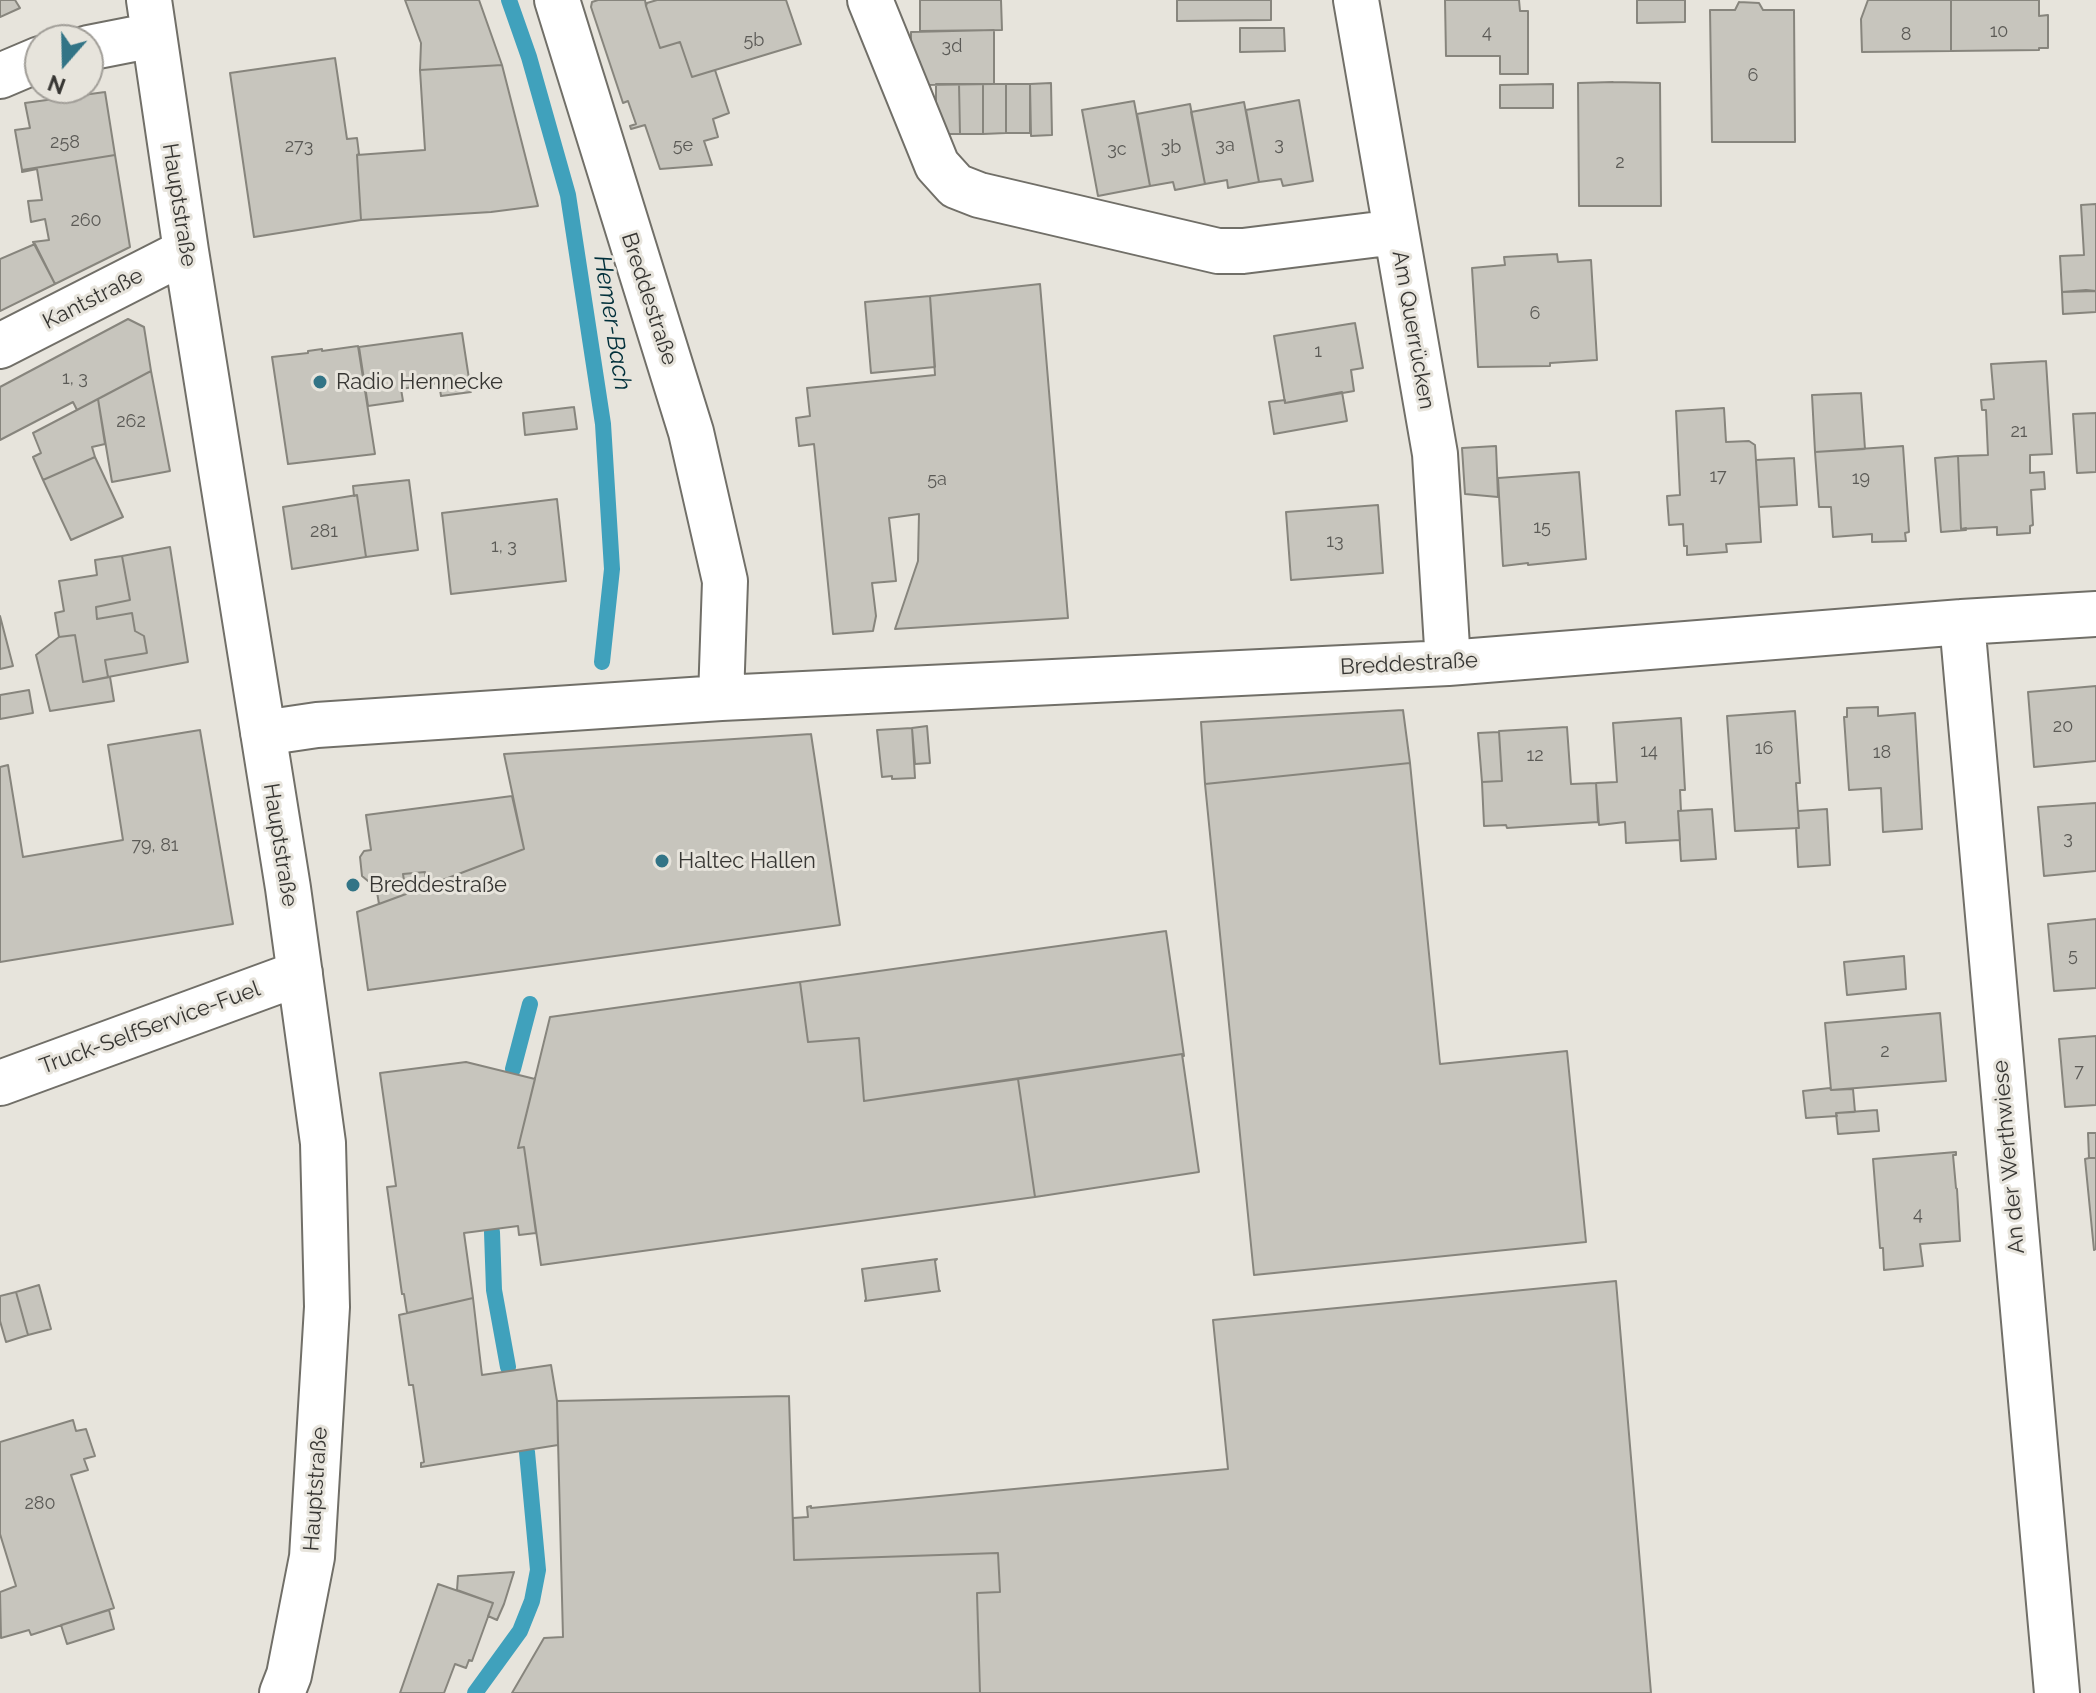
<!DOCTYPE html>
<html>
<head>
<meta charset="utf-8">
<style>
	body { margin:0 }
	#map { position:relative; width:2096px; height:1693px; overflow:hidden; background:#e7e4dc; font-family:Raleway,sans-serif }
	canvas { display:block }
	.north { position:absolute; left:24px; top:24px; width:80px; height:80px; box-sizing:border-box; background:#e7e4dc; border:2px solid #a19e98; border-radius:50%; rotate:200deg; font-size:22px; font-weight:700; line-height:32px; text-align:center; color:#373633 }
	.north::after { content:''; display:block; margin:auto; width:28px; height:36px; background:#327486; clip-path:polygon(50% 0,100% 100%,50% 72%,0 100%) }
</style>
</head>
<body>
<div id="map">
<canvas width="2096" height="1693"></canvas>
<div class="north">N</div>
</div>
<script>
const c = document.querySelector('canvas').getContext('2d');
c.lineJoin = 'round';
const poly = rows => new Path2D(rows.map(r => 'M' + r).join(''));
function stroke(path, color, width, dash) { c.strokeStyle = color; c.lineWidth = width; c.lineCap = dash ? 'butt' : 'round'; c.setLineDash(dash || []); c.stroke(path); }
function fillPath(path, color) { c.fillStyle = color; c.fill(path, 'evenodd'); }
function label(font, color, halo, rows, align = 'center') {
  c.font = font + ' Raleway,sans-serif'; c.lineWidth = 6; c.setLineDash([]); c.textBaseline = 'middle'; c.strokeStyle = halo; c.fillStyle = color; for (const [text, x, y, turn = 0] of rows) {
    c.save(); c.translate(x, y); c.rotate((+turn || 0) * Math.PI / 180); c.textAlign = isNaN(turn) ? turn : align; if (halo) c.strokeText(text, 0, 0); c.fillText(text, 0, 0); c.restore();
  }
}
stroke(poly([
	[509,0,529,57,568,195,603,424,612,569,602,662],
	[513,1069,530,1004],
	[492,1232,494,1290,508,1367],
	[475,1693,520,1631,532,1601,538,1570,527,1452]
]), '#40a1bc', 16);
const building = poly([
	[0,0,15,0,20,8,0,17,0,0],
	[405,0,479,0,502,65,420,70,421,43,405,0],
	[598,0,645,0,646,6,660,48,680,42,692,77,715,70,729,113,713,119,718,137,704,141,712,165,660,169,645,125,631,129,630,126,636,124,628,101,623,103,591,7,592,2,598,0],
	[657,0,786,0,801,44,692,77,680,42,660,48,646,6,647,3,657,0],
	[920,0,1001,0,1002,30,920,31,920,0],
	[1177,0,1271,0,1271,20,1177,21,1177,0],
	[1445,0,1519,0,1520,11,1528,11,1528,74,1500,74,1500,56,1446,56,1445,0],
	[1637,0,1685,0,1685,22,1637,23,1637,0],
	[1868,0,1951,0,1951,51,1862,52,1861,19,1868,0],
	[1951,0,2039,0,2039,16,2048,15,2048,48,2039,48,2039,50,1951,51,1951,0],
	[1739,2,1759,3,1763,10,1794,10,1795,142,1712,142,1710,10,1735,10,1739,2],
	[1240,28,1284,28,1285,51,1240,52,1240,28],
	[994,30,994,84,920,85,920,62,911,62,911,32,994,30],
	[335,58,347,139,357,138,359,154,357,155,361,220,254,237,230,73,335,58],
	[502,65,538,206,491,212,361,220,357,155,425,150,420,70,502,65],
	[1613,82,1660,83,1661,206,1579,206,1578,83,1613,82],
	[1051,83,1052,135,1031,136,1030,84,1051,83],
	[936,84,959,84,960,134,936,134,936,84],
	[959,84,983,84,983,134,960,134,959,84],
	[983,84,1006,84,1006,133,983,134,983,84],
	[1006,84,1030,84,1030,133,1006,133,1006,84],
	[1553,84,1553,108,1500,108,1500,85,1553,84],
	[105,92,115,155,22,170,15,130,30,128,25,103,105,92],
	[1299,100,1313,181,1283,186,1281,179,1259,182,1246,110,1299,100],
	[1134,101,1150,186,1098,196,1082,110,1134,101],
	[1244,102,1259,182,1228,188,1227,180,1205,184,1191,112,1244,102],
	[1190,104,1205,184,1175,190,1173,182,1150,186,1137,114,1190,104],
	[115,155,130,247,55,284,33,242,49,240,45,219,31,222,28,201,42,200,37,169,22,172,22,170,115,155],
	[2096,204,2096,291,2062,292,2060,256,2084,255,2081,205,2096,204],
	[35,244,55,284,0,311,0,259,35,244],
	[1557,254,1558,262,1591,260,1597,360,1550,363,1550,366,1478,367,1472,268,1505,265,1504,257,1557,254],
	[1040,284,1068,618,895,629,918,561,919,514,889,518,896,581,872,583,876,616,873,631,833,634,814,444,799,446,796,418,810,416,807,388,935,375,930,296,1040,284],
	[2086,290,2096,291,2096,312,2063,314,2062,292,2086,290],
	[930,296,935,367,871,373,865,302,930,296],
	[128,319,144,327,151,371,77,410,73,402,0,440,0,387,128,319],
	[1355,323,1363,368,1351,370,1354,391,1285,403,1274,336,1355,323],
	[462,333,471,392,441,396,439,383,401,389,403,401,368,406,359,347,462,333],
	[358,346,375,454,288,464,272,357,308,353,308,351,322,349,322,351,358,346],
	[2046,361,2052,454,2030,455,2030,473,2044,472,2045,489,2031,490,2033,525,2030,526,2030,533,1997,535,1997,527,1961,529,1958,456,1988,455,1986,410,1982,410,1981,400,1994,399,1991,364,2046,361],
	[151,371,170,471,112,482,98,399,151,371],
	[1342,392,1347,421,1274,434,1269,402,1285,400,1285,403,1342,392],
	[1861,393,1865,449,1815,452,1812,395,1861,393],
	[98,399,105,444,92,447,95,457,43,480,33,457,41,453,33,433,98,399],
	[574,407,577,429,525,435,523,413,574,407],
	[1724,408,1726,442,1749,441,1755,445,1761,542,1726,544,1727,552,1687,555,1687,546,1684,546,1683,524,1669,525,1667,496,1680,495,1676,411,1724,408],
	[2096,413,2096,472,2077,473,2073,414,2096,413],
	[1496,446,1498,497,1465,494,1462,448,1496,446],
	[1903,446,1909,532,1905,533,1906,541,1872,542,1872,534,1833,537,1831,507,1819,507,1815,452,1903,446],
	[1958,456,1961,529,1966,528,1966,530,1941,532,1935,458,1958,456],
	[95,457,123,517,71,540,43,480,95,457],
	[1794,458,1797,505,1759,507,1756,460,1794,458],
	[1579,472,1586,559,1528,565,1528,563,1503,566,1498,478,1579,472],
	[409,480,418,550,366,557,357,495,354,496,353,486,409,480],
	[357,495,366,557,292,569,283,507,357,495],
	[557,499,566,581,451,594,442,513,557,499],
	[1378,505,1383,573,1291,580,1286,512,1378,505],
	[170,547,188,662,108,677,105,660,147,653,144,636,135,631,132,613,97,619,96,607,130,600,122,556,170,547],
	[122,556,130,600,96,607,97,619,132,613,135,631,144,636,147,653,105,660,108,677,83,682,75,635,59,637,55,613,64,611,59,581,97,575,95,560,122,556],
	[0,616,13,666,0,669,0,616],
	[75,635,83,682,110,677,114,701,50,711,36,655,59,637,75,635],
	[2096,686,2096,761,2034,767,2028,692,2096,686],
	[29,690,33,713,0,719,0,695,29,690],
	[1878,707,1878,716,1915,713,1922,829,1883,832,1881,788,1849,790,1844,717,1847,717,1847,708,1878,707],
	[1403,710,1410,763,1205,784,1201,722,1403,710],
	[1795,711,1800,783,1796,783,1799,828,1735,831,1727,716,1795,711],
	[1681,718,1685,790,1680,790,1681,811,1678,811,1680,840,1626,843,1625,822,1599,825,1596,783,1617,782,1613,723,1681,718],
	[927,726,930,763,915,764,912,728,927,726],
	[1567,727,1571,784,1596,783,1598,822,1507,828,1506,825,1484,826,1482,782,1502,781,1499,731,1567,727],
	[912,728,915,778,892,779,892,776,882,777,877,730,912,728],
	[200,730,233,924,0,962,0,767,8,765,23,857,123,840,108,745,200,730],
	[1499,732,1502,781,1482,782,1478,733,1499,732],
	[811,734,840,925,368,990,357,912,406,894,403,874,425,872,427,886,524,849,504,754,811,734],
	[1410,763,1440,1064,1567,1051,1586,1242,1254,1275,1205,784,1410,763],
	[512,796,524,849,427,886,425,872,403,874,406,894,379,904,375,880,368,881,362,876,360,857,364,851,371,850,366,815,512,796],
	[2096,803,2096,871,2044,876,2038,807,2096,803],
	[1712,809,1716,859,1681,861,1678,811,1712,809],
	[1827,809,1830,865,1798,867,1796,828,1799,828,1798,811,1827,809],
	[2096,919,2096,988,2054,991,2048,924,2096,919],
	[1166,931,1184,1056,1182,1054,864,1101,859,1038,808,1042,800,982,1166,931],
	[1904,956,1906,989,1847,995,1844,962,1904,956],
	[800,982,808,1042,859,1038,864,1101,1018,1079,1035,1197,541,1265,524,1147,518,1148,550,1017,800,982],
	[1940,1013,1946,1081,1831,1090,1825,1023,1940,1013],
	[2096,1036,2096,1105,2065,1107,2059,1039,2096,1036],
	[1182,1054,1199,1172,1035,1197,1018,1079,1182,1054],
	[466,1062,535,1079,518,1148,524,1147,536,1233,519,1235,518,1226,464,1233,473,1298,407,1313,404,1294,402,1294,387,1187,396,1186,380,1073,466,1062],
	[1830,1088,1831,1090,1853,1089,1855,1112,1836,1113,1837,1116,1806,1118,1803,1091,1830,1088],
	[1877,1110,1879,1131,1838,1134,1836,1113,1877,1110],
	[2088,1133,2096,1133,2096,1158,2089,1158,2088,1133],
	[1956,1152,1956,1155,1953,1155,1956,1188,1957,1189,1960,1241,1920,1244,1923,1266,1884,1270,1883,1248,1880,1248,1873,1159,1956,1152],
	[2089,1158,2096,1158,2096,1249,2094,1250,2085,1159,2089,1158],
	[937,1259,935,1261,939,1290,940,1291,865,1301,866,1299,862,1269,937,1259],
	[1616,1281,1651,1693,980,1693,977,1593,1000,1592,998,1553,794,1560,793,1518,808,1517,807,1507,811,1506,811,1508,1228,1469,1213,1320,1616,1281],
	[39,1285,51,1329,28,1335,16,1292,39,1285],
	[16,1292,28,1335,6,1342,0,1321,0,1296,16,1292],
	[473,1298,482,1375,551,1365,557,1401,558,1445,421,1467,421,1463,424,1462,413,1385,409,1385,399,1315,473,1298],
	[789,1396,794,1560,998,1553,1000,1592,977,1593,980,1693,512,1693,544,1638,563,1637,557,1401,789,1396],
	[73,1420,76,1431,86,1429,95,1456,84,1459,88,1470,71,1475,114,1608,31,1635,29,1630,1,1638,0,1592,16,1586,0,1534,0,1442,73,1420],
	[514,1572,504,1604,497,1620,488,1616,493,1603,457,1590,458,1576,514,1572],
	[438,1584,493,1603,472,1661,469,1660,466,1668,455,1664,444,1693,400,1693,438,1584],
	[109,1610,114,1629,67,1644,61,1625,109,1610]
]);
fillPath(building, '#c7c5bd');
stroke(building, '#87857d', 2);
const minor = poly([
	[149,0,186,251,288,888,323,1143,327,1307,312,1557,289,1675,282,1693],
	[557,0,691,432,725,581,721,698],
	[870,0,937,165,956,186,979,195,1218,251,1243,251,1396,232],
	[1356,0,1435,454,1448,663],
	[88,48,154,35],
	[0,76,40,59],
	[0,346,186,251],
	[1962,622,2057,1693],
	[263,733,317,725,721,698,1448,663,1962,622,2096,614],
	[0,1083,300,973]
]);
stroke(minor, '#716f68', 48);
stroke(minor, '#fff', 44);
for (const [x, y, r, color] of [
	[320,382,8,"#327486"],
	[662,861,8,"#327486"],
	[353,885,8,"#327486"]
]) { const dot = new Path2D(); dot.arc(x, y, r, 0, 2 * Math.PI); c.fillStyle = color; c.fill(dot); stroke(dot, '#e7e4dc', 3); }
label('18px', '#5b5a56', null, [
	["10",1999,32],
	["4",1487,33],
	["8",1906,35],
	["5b",754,41],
	["3d",952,47],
	["6",1753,76],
	["258",65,143],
	["3",1279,145],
	["5e",683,146],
	["3a",1225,146],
	["273",299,147],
	["3b",1171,148],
	["3c",1117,150],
	["2",1620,163],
	["260",86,221],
	["6",1535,314],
	["1",1318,352],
	["1, 3",75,379],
	["262",131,422],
	["21",2019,432],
	["17",1718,477],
	["19",1861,479],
	["5a",937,480],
	["15",1542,528],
	["281",324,532],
	["13",1335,542],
	["1, 3",504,547],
	["20",2063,727],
	["16",1764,749],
	["14",1649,752],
	["18",1882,753],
	["12",1535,756],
	["3",2068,839],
	["79, 81",155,846],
	["5",2073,956],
	["2",1885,1052],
	["7",2079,1072],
	["4",1918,1215],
	["280",40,1504]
]);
label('22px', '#373633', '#e7e4dc', [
	["Hauptstraße",179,205,81],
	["Kantstraße",93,299,-27],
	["Breddestraße",649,299,72],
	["Am Querrücken",1413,330,80],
	["Breddestraße",1409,664,-3],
	["Hauptstraße",280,845,81],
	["Truck-SelfService-Fuel",150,1028,-20],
	["An der Werthwiese",2009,1157,-95],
	["Hauptstraße",316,1489,-86]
]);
label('22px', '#373633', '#e7e4dc', [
	["Radio Hennecke",336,382],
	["Haltec Hallen",678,861],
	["Breddestraße",369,885]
], 'left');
label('italic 24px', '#002f3a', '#e7e4dc', [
	["Hemer-Bach",612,323,81]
]);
</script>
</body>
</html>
